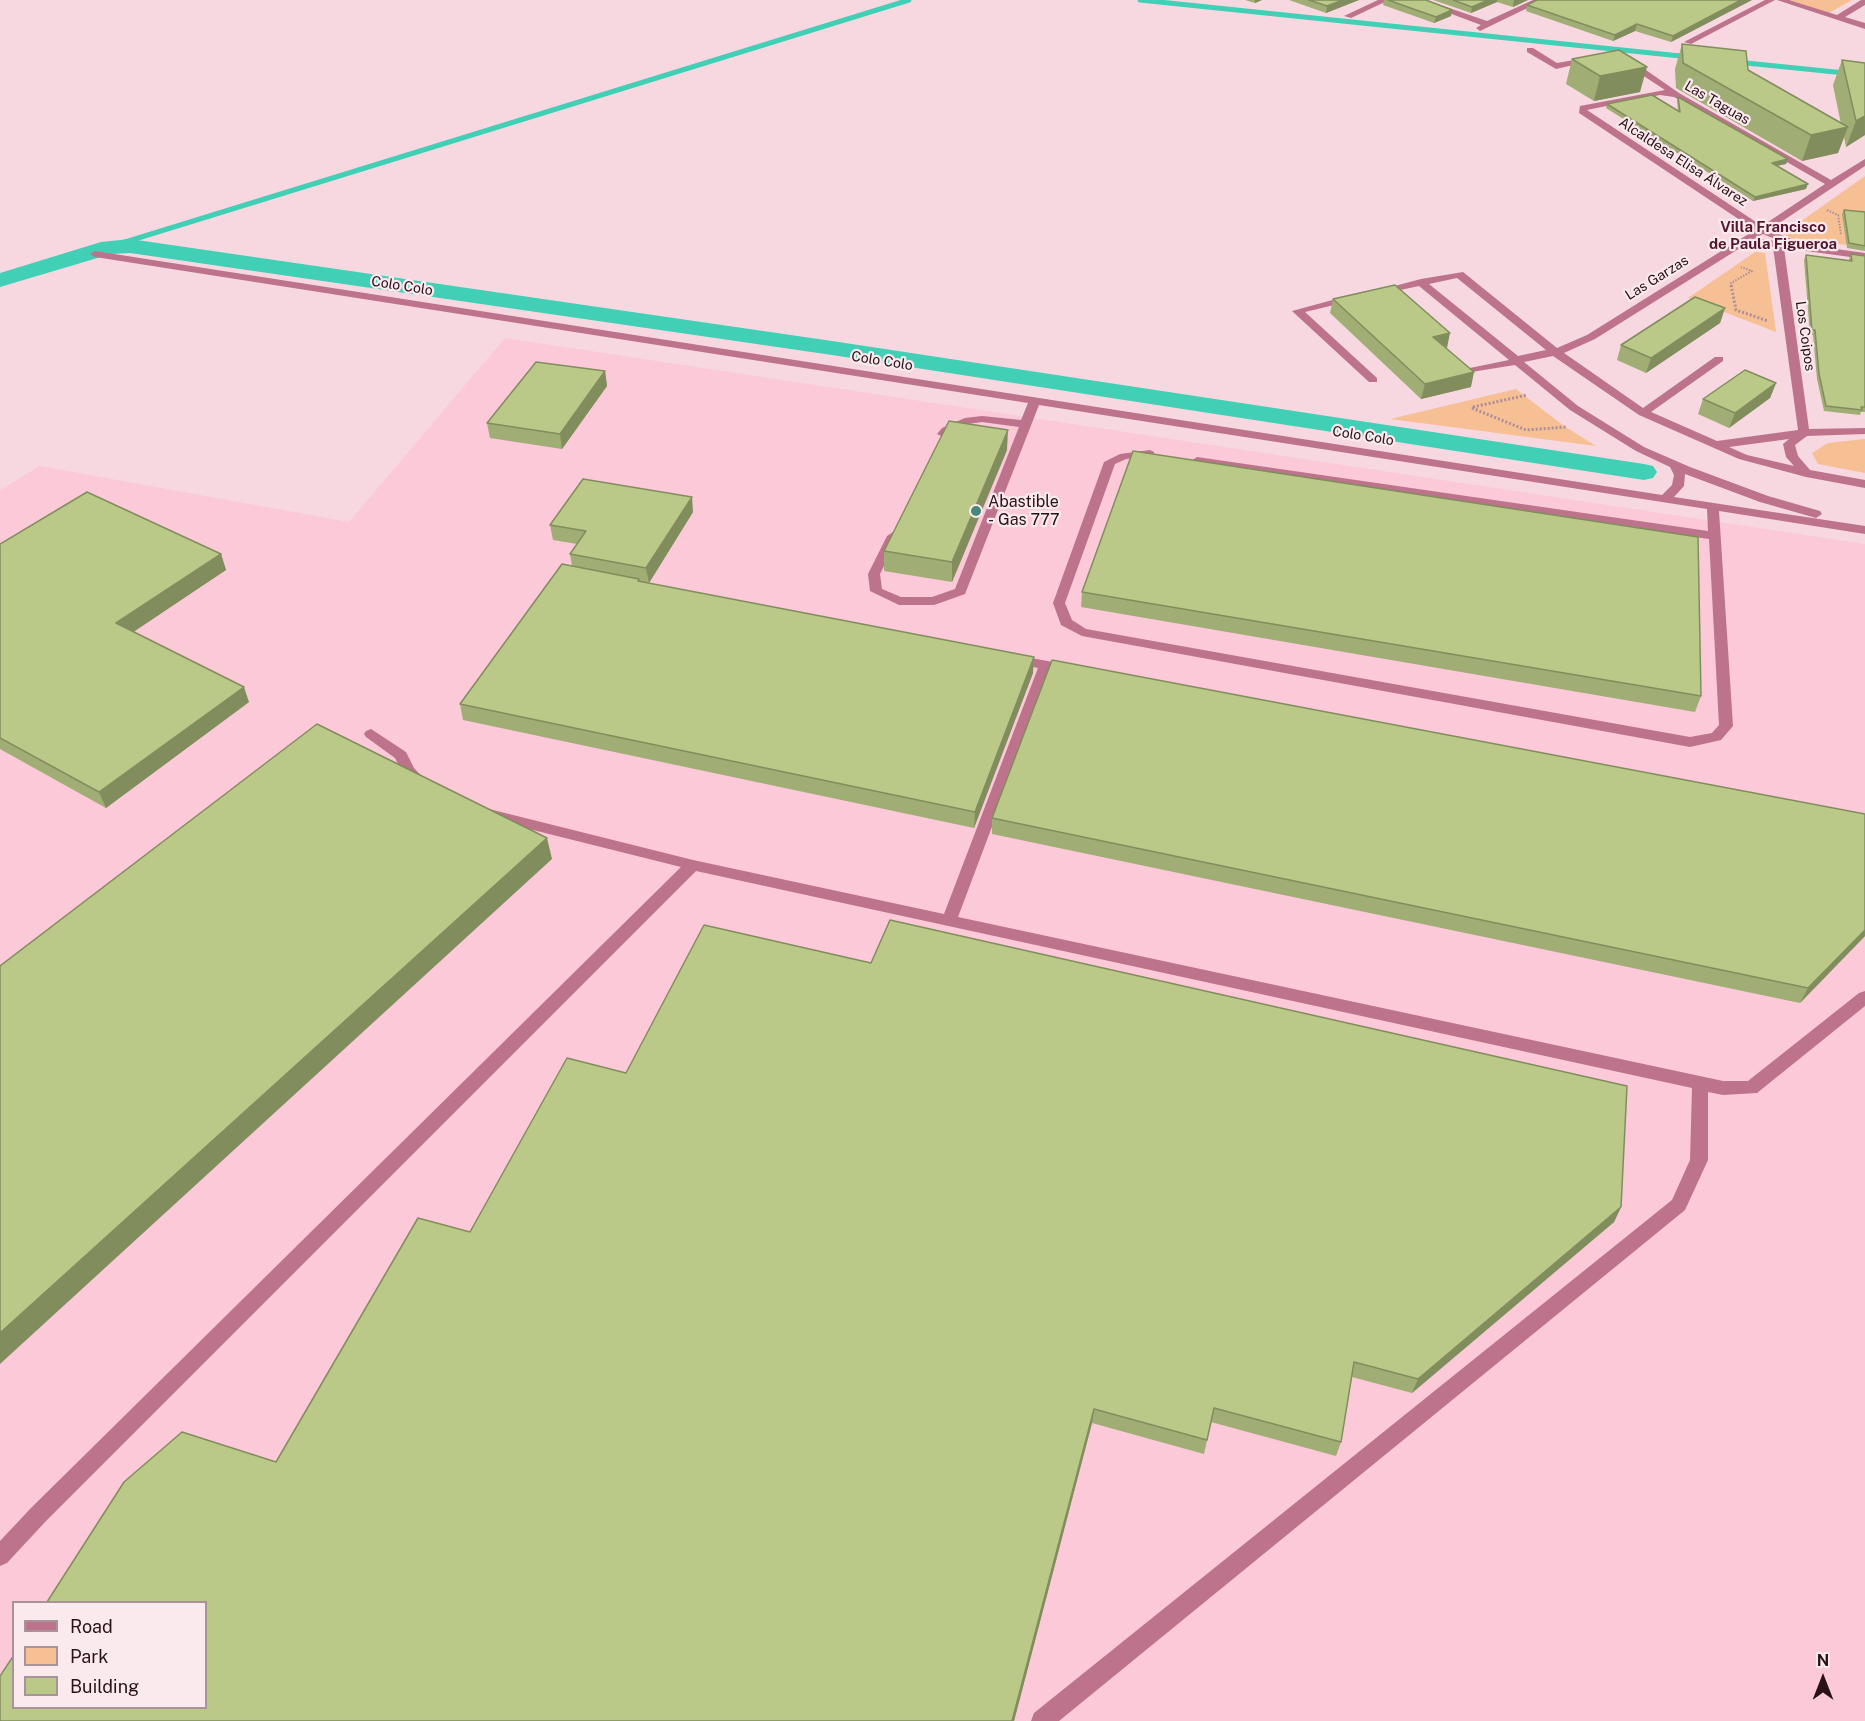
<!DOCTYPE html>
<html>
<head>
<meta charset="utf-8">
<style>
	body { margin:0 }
	#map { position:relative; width:1865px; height:1721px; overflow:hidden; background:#f7d8e1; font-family:"Public Sans",sans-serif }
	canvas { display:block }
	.legend { position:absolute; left:12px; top:1601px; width:195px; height:108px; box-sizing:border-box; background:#faeaee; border:2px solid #a79399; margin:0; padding:8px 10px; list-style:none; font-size:18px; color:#2a1019 }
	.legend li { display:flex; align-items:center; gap:12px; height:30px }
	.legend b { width:30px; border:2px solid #a79399 }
	.north { position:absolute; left:1793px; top:1649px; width:60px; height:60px; -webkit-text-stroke:4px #faeaee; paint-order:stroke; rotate:0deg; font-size:16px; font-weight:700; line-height:24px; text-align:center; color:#2a1019 }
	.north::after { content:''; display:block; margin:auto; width:21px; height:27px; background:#2a1019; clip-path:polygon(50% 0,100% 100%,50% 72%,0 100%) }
</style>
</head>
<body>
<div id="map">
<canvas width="1865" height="1721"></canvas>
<ul class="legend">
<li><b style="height:8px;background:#bc738b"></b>Road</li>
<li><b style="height:16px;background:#f7bf94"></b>Park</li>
<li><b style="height:16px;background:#bac987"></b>Building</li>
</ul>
<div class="north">N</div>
</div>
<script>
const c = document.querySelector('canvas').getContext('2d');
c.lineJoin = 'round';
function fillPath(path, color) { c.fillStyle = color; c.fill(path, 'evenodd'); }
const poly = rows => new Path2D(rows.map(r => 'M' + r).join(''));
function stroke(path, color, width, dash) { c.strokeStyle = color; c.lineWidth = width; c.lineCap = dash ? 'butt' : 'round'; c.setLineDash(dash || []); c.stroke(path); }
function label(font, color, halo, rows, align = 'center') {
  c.font = font + ' "Public Sans",sans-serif'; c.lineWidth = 4.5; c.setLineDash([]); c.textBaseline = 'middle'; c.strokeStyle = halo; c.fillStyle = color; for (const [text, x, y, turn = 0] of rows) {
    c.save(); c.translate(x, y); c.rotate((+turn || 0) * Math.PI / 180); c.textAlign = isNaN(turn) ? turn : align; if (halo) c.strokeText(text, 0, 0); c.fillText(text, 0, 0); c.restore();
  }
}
fillPath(poly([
	[505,338,1865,544,1865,1721,0,1721,0,490,40,466,349,522],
	[14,1602,206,1602,206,1708,14,1708]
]), '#fbc9d8');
fillPath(poly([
	[1789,0,1852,0,1829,13],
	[1865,176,1865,247,1793,239,1783,234],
	[1755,252,1765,253,1776,332,1688,298],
	[1516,389,1564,426,1596,446,1390,419],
	[1865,439,1865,473,1818,464,1812,453,1828,443]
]), '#f7bf94');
stroke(poly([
	[1140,0,1690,57],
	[1736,62,1865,75],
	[109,247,909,0]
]), '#41cfb6', 5);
fillPath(poly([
	[130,239,832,341,1644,464,1653,466,1657,472,1653,478,1644,480,832,355,130,253,111,254,0,287,0,273,101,242,130,239]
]), '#41cfb6');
stroke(poly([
	[1827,210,1838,215,1841,234],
	[1732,287,1731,283,1752,271,1741,267]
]), '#ab8e97', 2, [1.5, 1.5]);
stroke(poly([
	[1731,285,1736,310,1768,321],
	[1473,407,1527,395],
	[1472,408,1526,430,1566,427]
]), '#ab8e97', 3, [2, 2]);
fillPath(poly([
	[1378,0,1389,0,1351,18,1344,16,1378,0],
	[1414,0,1426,0,1487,21,1533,0,1544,0,1480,31,1476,28,1481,25,1414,0],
	[1765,0,1775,0,1691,44,1684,42,1765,0],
	[1777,0,1789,0,1837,15,1861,0,1865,0,1865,5,1845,17,1865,23,1865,29,1777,0],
	[1527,48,1533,48,1557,63,1591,57,1595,60,1556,69,1527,52,1527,48],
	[1627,61,1633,61,1679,93,1831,180,1865,159,1865,166,1769,230,1807,245,1865,253,1865,259,1784,248,1809,429,1865,428,1865,434,1807,436,1795,445,1798,456,1810,470,1865,480,1865,488,1806,477,1739,459,1639,415,1553,356,1524,362,1578,406,1644,447,1690,467,1768,496,1820,511,1822,514,1816,518,1760,502,1685,474,1684,486,1674,497,1865,526,1865,534,1719,511,1733,726,1721,740,1690,747,1082,636,1061,625,1053,603,1104,462,1120,454,1150,450,1154,452,1154,456,1126,459,1115,464,1065,603,1072,620,1086,629,1690,737,1712,733,1719,725,1709,539,1197,465,1191,461,1197,457,1708,531,1707,509,1039,405,965,594,934,605,899,605,870,591,868,574,887,536,893,532,899,536,880,574,882,589,901,597,932,597,955,589,1019,427,982,422,968,424,950,432,947,436,943,437,937,434,942,428,965,418,982,416,1021,420,1028,403,95,257,90,254,95,251,1662,495,1672,485,1674,475,1670,467,1636,451,1570,410,1515,365,1465,373,1465,369,1509,360,1419,286,1377,295,1372,292,1421,279,1463,272,1557,348,1587,335,1755,230,1579,113,1580,106,1665,90,1627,65,1627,61],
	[1660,95,1674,97,1825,184,1762,226,1587,110,1660,95],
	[1763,234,1782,242,1756,238,1763,234],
	[1748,243,1773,247,1798,430,1717,441,1651,412,1723,361,1723,357,1715,357,1643,408,1564,353,1595,339,1748,243],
	[1457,278,1546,350,1518,356,1429,284,1457,278],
	[1789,439,1783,444,1786,457,1794,466,1747,455,1729,447,1789,439],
	[1351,295,1355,296,1355,300,1305,312,1377,378,1377,382,1369,382,1292,311,1351,295],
	[1015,655,1069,665,1076,669,1069,673,1051,670,958,917,1723,1081,1748,1081,1859,993,1865,991,1865,1006,1757,1093,1723,1095,1708,1092,1708,1160,1685,1210,1059,1721,1031,1721,1034,1713,1672,1200,1690,1160,1692,1088,696,871,45,1522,7,1563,0,1566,0,1541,31,1508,681,867,489,819,482,814,484,810,489,809,693,860,944,914,1038,668,1010,662,1008,659,1015,655],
	[371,729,406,752,414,768,428,783,426,787,416,787,403,774,395,758,366,737,364,734,366,731,371,729]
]), '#bc738b');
fillPath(poly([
	[1245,0,1262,0,1255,3],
	[1289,0,1359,0,1326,13],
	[1384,0,1426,0,1452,10,1451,16,1434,23,1383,5],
	[1433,0,1528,0,1513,7,1497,2,1471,13],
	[1752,0,1671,42,1635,31,1613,41,1526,11,1527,5],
	[1682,44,1748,70,1841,124,1833,85,1842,60,1865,63,1865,135,1846,147,1844,137,1838,153,1802,161,1676,88,1675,69],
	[1572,59,1640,92,1594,101,1566,84],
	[1678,97,1788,159,1786,164,1777,166,1806,189,1753,201,1606,108,1607,104,1678,111,1677,101],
	[1844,210,1865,212,1865,251,1847,248,1842,214],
	[1851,254,1865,256,1865,412,1861,412,1860,415,1824,411,1817,379,1813,335,1810,335,1804,260,1806,255,1849,261,1849,259],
	[1333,299,1447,348,1471,387,1421,399,1330,313],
	[1725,308,1720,323,1646,373,1617,360,1621,345],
	[605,371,607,386,562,449,490,438,487,423],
	[1776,383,1770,398,1729,428,1698,414,1703,399],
	[1007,450,952,582,884,571,884,551],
	[693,512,649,583,1033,673,974,828,463,720,460,704,572,566,570,554,577,544,553,540,550,525],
	[0,544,221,554,226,570,133,631,249,702,106,808,0,749],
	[1082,592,1701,696,1695,712,1081,607],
	[992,818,1865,936,1800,1003,992,834],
	[626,1073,1621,1207,1614,1222,1412,1393,1352,1377,1341,1442,1336,1456,1211,1422,1204,1454,1092,1423,1014,1721,0,1721,276,1462]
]), '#a0ad74');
fillPath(poly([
	[1255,0,1262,0,1255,3],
	[1343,0,1359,0,1326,13,1327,6],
	[1488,0,1498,0,1497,2,1471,13,1472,7],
	[1514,0,1528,0,1513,7],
	[1741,0,1752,0,1671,42,1673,36],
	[1452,10,1451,16,1434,23,1436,17],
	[1637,24,1635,31,1613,41,1615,35],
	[1647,67,1640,92,1594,101,1600,76],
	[1865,116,1865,135,1846,147,1856,121],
	[1848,127,1838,153,1802,161,1811,135],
	[1788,159,1786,164,1770,167,1772,163],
	[1808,184,1806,189,1753,201,1755,197],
	[1725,308,1720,323,1646,373,1651,358],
	[1450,333,1447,348,1433,337],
	[605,371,607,386,562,449,560,434],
	[1474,372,1471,387,1421,399,1425,384],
	[1776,383,1770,398,1729,428,1735,413],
	[1008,430,1007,450,952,582,952,562],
	[692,497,693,512,649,583,646,568],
	[221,554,226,570,123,639,116,623],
	[1034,657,1033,673,974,828,975,812],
	[244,687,249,702,106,808,99,792],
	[547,838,552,859,0,1364,0,1333],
	[1865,930,1865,936,1800,1003,1808,988],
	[1621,1207,1614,1222,1412,1393,1418,1379],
	[1094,1409,1092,1423,1014,1721,1012,1721]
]), '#828d5e');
const building = poly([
	[1309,0,1343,0,1327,6,1309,0],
	[1388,0,1426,0,1452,10,1436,17,1388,0],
	[1453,0,1488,0,1472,7,1453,0],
	[1537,0,1741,0,1673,36,1637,24,1615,35,1527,5,1537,0],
	[1682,44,1746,51,1748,70,1848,127,1811,135,1683,63,1682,44],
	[1619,50,1647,67,1600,76,1572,59,1619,50],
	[1842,60,1865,63,1865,116,1856,121,1842,60],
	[1652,95,1680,112,1678,97,1788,159,1772,163,1808,184,1755,197,1607,104,1652,95],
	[1844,210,1865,212,1865,246,1849,243,1844,210],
	[1851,254,1865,256,1865,407,1861,407,1862,410,1826,406,1819,374,1815,330,1812,330,1806,255,1852,261,1851,254],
	[1395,285,1450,333,1433,337,1474,372,1425,384,1333,299,1395,285],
	[1695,297,1725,308,1651,358,1621,345,1695,297],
	[536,362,605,371,560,434,487,423,536,362],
	[1745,370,1776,383,1735,413,1703,399,1745,370],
	[949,421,1008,430,952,562,884,551,949,421],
	[1133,451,1698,537,1701,696,1082,592,1133,451],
	[583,479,692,497,646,568,570,554,586,531,550,525,583,479],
	[87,492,221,554,116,623,244,687,99,792,0,738,0,544,87,492],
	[562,564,639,579,638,581,1034,657,975,812,460,704,562,564],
	[1052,660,1865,814,1865,930,1808,988,992,818,1052,660],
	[317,724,547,838,0,1333,0,966,317,724],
	[890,920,1627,1086,1621,1207,1418,1379,1354,1362,1341,1442,1214,1408,1207,1440,1094,1409,1012,1721,0,1721,0,1676,14,1655,14,1707,206,1707,206,1602,47,1602,124,1482,182,1432,276,1462,418,1218,470,1232,567,1058,626,1073,704,925,871,963,890,920]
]);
fillPath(building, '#bac987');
stroke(building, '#828d5e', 1.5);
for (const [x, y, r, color] of [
	[976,511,6,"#46887b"]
]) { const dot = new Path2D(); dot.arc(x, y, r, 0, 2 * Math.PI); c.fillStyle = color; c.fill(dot); stroke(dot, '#faeaee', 2); }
label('14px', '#2a1019', '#faeaee', [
	["Las Taguas",1717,103,30],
	["Alcaldesa Elisa Álvarez",1683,162,33],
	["Las Garzas",1657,278,-32],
	["Colo Colo",402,286,9],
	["Los Coipos",1805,336,82],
	["Colo Colo",882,361,9],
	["Colo Colo",1363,436,9]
]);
label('bold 15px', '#52172f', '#faeaee', [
	["Villa Francisco",1773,227],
	["de Paula Figueroa",1773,244]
]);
label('16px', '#2a1019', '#faeaee', [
	["Abastible",988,502],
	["- Gas 777",988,520]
], 'left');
</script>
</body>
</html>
